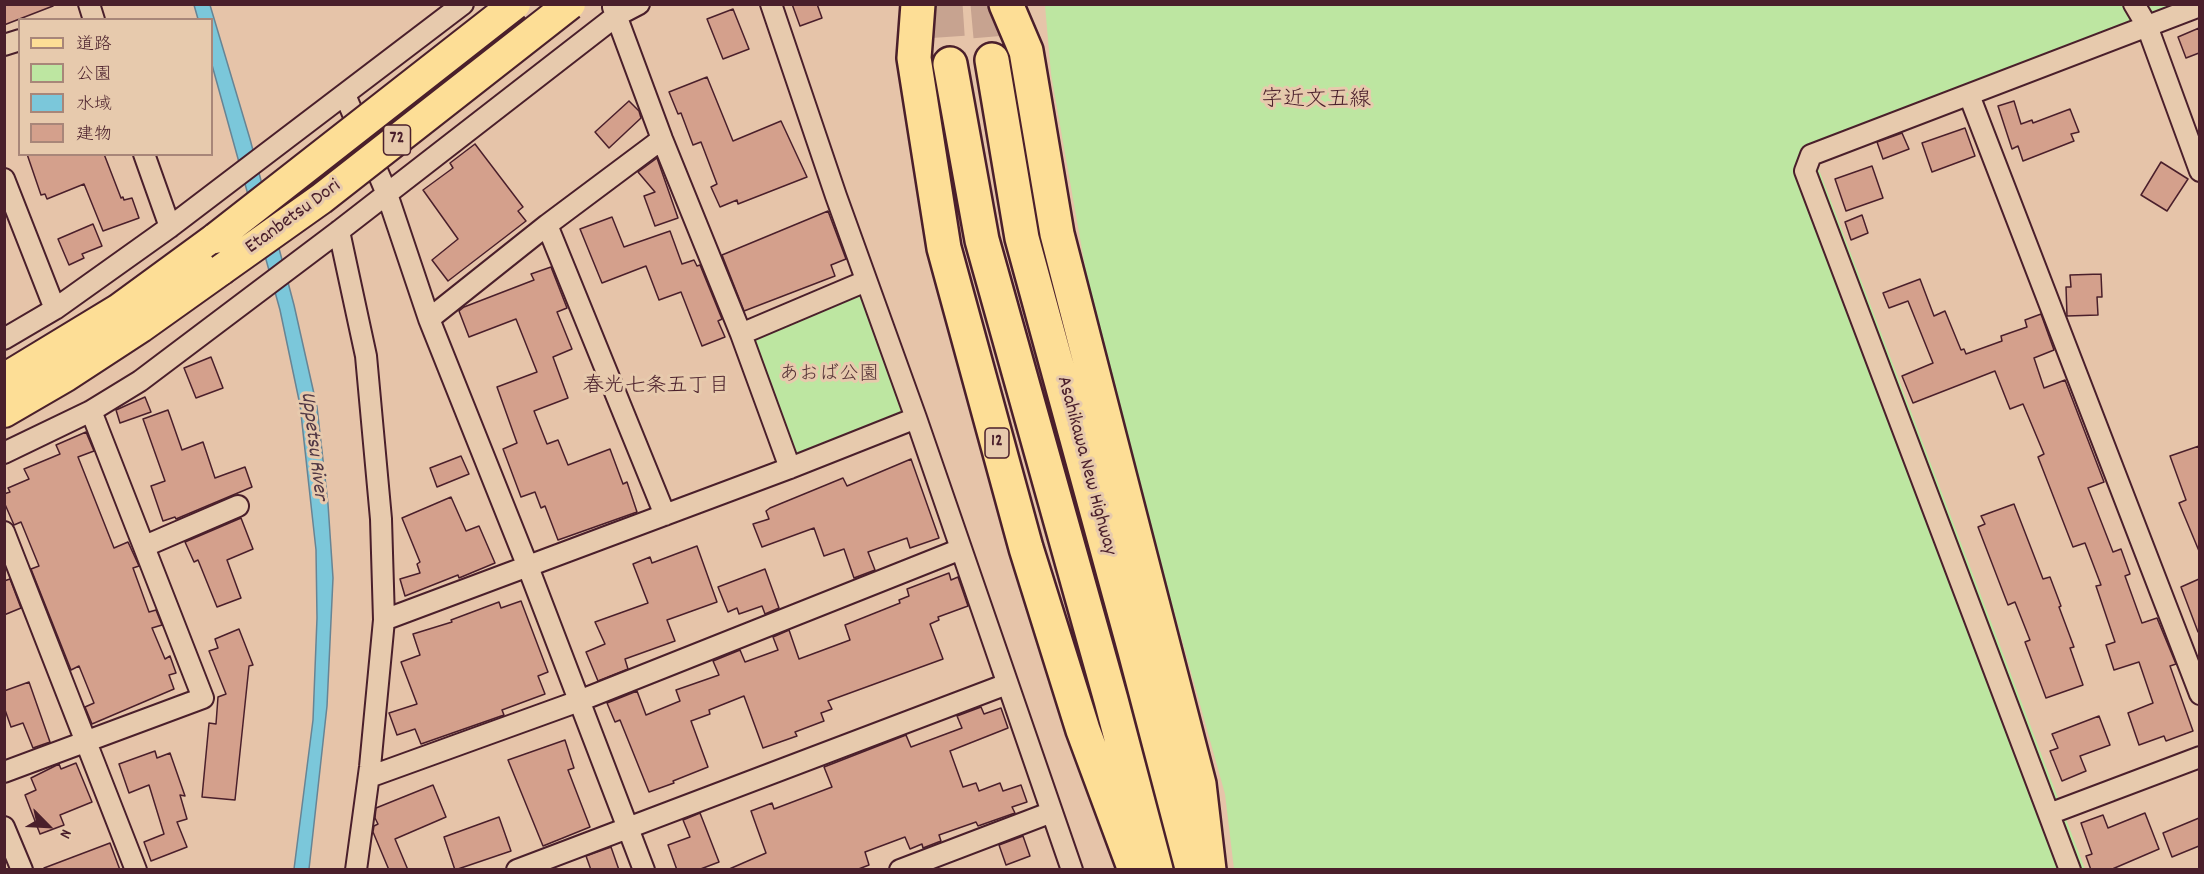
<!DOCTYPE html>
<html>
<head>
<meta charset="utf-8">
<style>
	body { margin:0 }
	#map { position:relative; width:2204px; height:874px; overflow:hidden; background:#e6c4a9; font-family:Dekko,"Klee One",sans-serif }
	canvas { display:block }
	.frame { position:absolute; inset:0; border:6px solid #4a1f2b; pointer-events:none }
	.legend { position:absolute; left:18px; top:18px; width:195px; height:138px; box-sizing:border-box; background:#e7caad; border:2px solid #a88679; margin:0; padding:8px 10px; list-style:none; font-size:18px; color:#4a1f2b }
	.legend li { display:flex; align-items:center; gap:12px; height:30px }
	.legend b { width:30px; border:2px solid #a88679 }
	.north { position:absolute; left:18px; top:796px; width:60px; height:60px; -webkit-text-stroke:4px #e7caad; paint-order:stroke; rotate:114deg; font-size:16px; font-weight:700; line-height:24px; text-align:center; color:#4a1f2b }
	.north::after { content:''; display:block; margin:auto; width:21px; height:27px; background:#4a1f2b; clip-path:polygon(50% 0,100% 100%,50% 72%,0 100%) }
</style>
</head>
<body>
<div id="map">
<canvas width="2204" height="874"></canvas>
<div class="frame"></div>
<ul class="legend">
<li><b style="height:8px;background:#fdde96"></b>道路</li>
<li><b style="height:16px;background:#bde6a1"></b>公園</li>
<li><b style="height:16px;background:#7bc7da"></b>水域</li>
<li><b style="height:16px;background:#d4a08c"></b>建物</li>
</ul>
<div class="north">N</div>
</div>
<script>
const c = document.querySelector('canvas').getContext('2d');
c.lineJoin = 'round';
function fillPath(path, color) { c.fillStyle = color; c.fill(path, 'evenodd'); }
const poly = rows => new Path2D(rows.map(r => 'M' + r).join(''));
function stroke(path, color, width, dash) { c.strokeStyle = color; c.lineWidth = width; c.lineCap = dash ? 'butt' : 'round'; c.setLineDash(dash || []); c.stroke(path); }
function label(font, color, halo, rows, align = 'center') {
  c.font = font + ' Dekko,"Klee One",sans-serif'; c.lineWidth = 6; c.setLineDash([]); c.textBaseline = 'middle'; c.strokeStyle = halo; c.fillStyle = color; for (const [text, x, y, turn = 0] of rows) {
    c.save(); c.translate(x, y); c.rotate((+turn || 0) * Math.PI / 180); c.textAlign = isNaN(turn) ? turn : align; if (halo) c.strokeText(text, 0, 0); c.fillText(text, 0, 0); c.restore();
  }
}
fillPath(poly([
	[1045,5,2194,5,1810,146,2085,869,1234,869,1225,794,1155,543,1089,289,1051,74],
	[866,281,916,418,790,468,741,334]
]), '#bde6a1');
const water = poly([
	[194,5,210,5,250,139,294,305,317,407,328,504,333,578,327,706,309,869,294,869,313,720,317,618,316,550,300,405,280,310,212,65,212,20,198,19,194,5]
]);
fillPath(water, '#7bc7da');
stroke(water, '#678494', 1.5);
const building = poly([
	[4,4,53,4,53,6,4,25,4,4],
	[792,4,817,4,822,18,800,26,792,4],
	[733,9,749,49,723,59,707,19,733,9],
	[2199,28,2199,53,2186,58,2178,37,2199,28],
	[707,77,733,141,781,121,807,177,738,204,737,200,720,207,711,187,717,184,701,142,693,145,681,113,678,114,669,92,707,77],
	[629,101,639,111,641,118,609,148,595,132,629,101],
	[2014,101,2021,124,2032,120,2033,123,2070,109,2079,132,2071,134,2074,141,2023,161,2018,146,2012,149,1998,106,2014,101],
	[1965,128,1975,156,1932,172,1922,143,1965,128],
	[1902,133,1909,149,1883,159,1877,142,1902,133],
	[475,144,523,207,518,211,526,221,448,281,432,260,458,239,423,190,453,168,450,163,475,144],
	[27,154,104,154,121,198,123,197,124,200,132,198,139,218,103,231,84,184,47,199,45,194,41,195,27,154],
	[657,158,678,218,655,226,644,196,655,192,638,172,657,158],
	[2161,162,2188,179,2167,211,2141,195,2161,162],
	[1872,166,1883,198,1846,211,1835,179,1872,166],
	[828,211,846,259,831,265,835,276,744,311,722,255,828,211],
	[1862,215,1868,233,1851,240,1845,222,1862,215],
	[612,217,624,247,670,231,682,264,694,260,697,266,700,265,722,319,718,321,725,337,702,346,681,292,659,300,646,266,602,283,580,229,612,217],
	[93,224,102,246,82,254,84,258,69,265,58,239,93,224],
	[551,267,567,308,557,312,572,349,553,357,568,398,534,411,547,444,558,440,568,465,610,449,623,484,627,482,637,512,558,540,545,506,541,508,535,492,521,497,503,449,517,443,497,387,537,372,516,319,469,337,459,311,464,307,534,280,531,274,551,267],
	[2101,274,2102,297,2097,297,2098,315,2067,316,2066,287,2071,287,2070,275,2101,274],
	[1920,279,1934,316,1945,311,1961,350,1964,349,1966,354,2002,341,2001,336,2027,327,2025,320,2041,314,2054,350,2034,358,2044,388,2065,380,2104,482,2088,488,2113,552,2121,549,2130,574,2125,576,2142,623,2157,618,2164,635,2176,664,2170,666,2193,731,2166,741,2164,736,2139,745,2128,713,2153,703,2139,662,2114,670,2106,645,2115,642,2096,586,2101,585,2085,543,2073,547,2038,457,2044,454,2023,404,2010,409,1995,371,1913,403,1902,376,1933,363,1908,301,1889,308,1883,293,1920,279],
	[211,357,223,388,196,398,184,368,211,357],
	[145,397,151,412,120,423,116,410,145,397],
	[168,410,182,450,203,442,215,478,245,467,252,487,176,519,175,517,163,521,151,486,165,481,143,419,168,410],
	[86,432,94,451,78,457,114,548,128,542,139,566,133,568,149,612,156,610,162,625,152,628,165,659,170,656,176,673,169,675,174,689,92,724,85,707,94,703,79,666,71,670,31,569,39,566,21,522,14,525,4,502,4,494,10,492,8,488,29,479,24,469,60,454,56,445,86,432],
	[2199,446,2199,551,2179,503,2186,500,2170,456,2199,446],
	[461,456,469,474,437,487,430,468,461,456],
	[911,459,939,538,910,548,907,538,868,552,875,570,854,578,844,549,824,556,814,528,762,547,753,524,769,519,766,511,770,508,843,478,847,486,911,459],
	[451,497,466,531,479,526,495,563,459,578,458,575,405,596,400,579,420,573,417,564,420,562,402,518,451,497],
	[2014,504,2043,579,2050,577,2061,606,2059,607,2074,647,2070,648,2083,685,2046,698,2025,642,2030,640,2015,602,2008,605,1978,527,1985,524,1981,516,2014,504],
	[241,518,253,549,227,560,241,598,217,607,198,560,194,562,185,542,241,518],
	[697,546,717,602,667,620,675,641,625,659,628,669,598,681,586,652,605,644,595,622,648,603,633,564,650,557,652,563,697,546],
	[765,569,779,608,765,614,762,606,739,614,737,608,728,612,718,587,765,569],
	[949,573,951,580,958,577,968,606,938,617,939,620,930,624,943,659,828,701,832,709,821,713,824,721,795,732,797,736,763,748,744,696,709,710,710,714,691,721,708,767,673,781,674,783,649,792,620,720,615,722,607,703,637,691,646,715,680,701,676,690,719,675,713,661,740,650,745,662,778,650,773,637,789,630,799,659,850,640,845,625,900,603,899,600,909,596,907,589,949,573],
	[10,579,21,608,4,615,4,581,10,579],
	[2199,579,2199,632,2198,632,2181,587,2199,579],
	[521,601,548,672,538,676,545,694,502,710,504,715,421,744,415,729,397,735,389,713,417,704,401,662,420,655,413,634,452,622,451,620,499,602,501,608,521,601],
	[239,629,253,665,249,666,235,800,202,797,209,723,216,724,218,697,226,694,209,651,218,648,215,639,239,629],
	[29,682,50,742,33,748,23,723,11,727,4,707,4,691,29,682],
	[981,707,984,714,1001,708,1008,728,950,751,963,787,976,783,979,791,1000,783,1003,791,1021,785,1027,802,1012,807,1015,813,978,826,976,822,939,835,941,841,923,848,922,844,910,849,905,837,865,852,869,865,856,870,727,870,766,853,751,811,772,803,774,809,832,787,824,767,906,735,911,747,962,728,957,716,981,707],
	[2099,716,2110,745,2080,756,2086,771,2062,781,2050,751,2058,748,2052,734,2099,716],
	[565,740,574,768,568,770,590,827,543,846,508,760,565,740],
	[155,751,157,758,170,753,185,796,180,795,187,819,177,822,187,847,151,861,144,842,164,834,149,785,129,793,119,764,155,751],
	[76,763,92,802,60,815,64,825,40,834,25,795,36,790,31,778,59,764,61,769,76,763],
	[433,785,446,817,395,839,408,870,389,870,373,832,374,826,378,824,375,818,376,808,433,785],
	[700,813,719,862,698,870,677,870,668,845,690,837,683,820,700,813],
	[2145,813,2159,849,2110,870,2091,870,2086,856,2092,854,2081,823,2103,815,2108,828,2145,813],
	[499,817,511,851,455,870,444,837,499,817],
	[2199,818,2199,846,2172,857,2163,833,2199,818],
	[1023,836,1030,856,1006,865,999,845,1023,836],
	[110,843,120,870,44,870,44,868,110,843],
	[611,847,619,870,591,870,586,856,611,847]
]);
fillPath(building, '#d4a08c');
stroke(building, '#4a1f2b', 1.5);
stroke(poly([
	[946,4,950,64],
	[987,4,992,60]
]), '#c7a390', 33, [33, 16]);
const street = poly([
	[89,4,94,20],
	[771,4,836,196,916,418,1072,870],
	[2134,4,2147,26,2200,171],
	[613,7,662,139,741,334,790,468],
	[4,45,20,40],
	[345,95,387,194,429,319,528,567,644,870],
	[1969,95,2200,694],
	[144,154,170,227],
	[4,179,55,309],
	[547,225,665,515],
	[339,231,366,356,381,519,384,620,370,767,356,870],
	[429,319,547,225,662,139],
	[741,334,866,281],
	[4,339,55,309,170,227,463,4],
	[4,453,91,411,140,381,339,231,616,16,639,4],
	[4,532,136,870],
	[145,546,238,506],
	[384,620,790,468,916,418],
	[4,772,203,698,91,411],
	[369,777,579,701,961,549],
	[2049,814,2200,757],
	[4,827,22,870],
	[517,870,1007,684],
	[900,870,1052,812],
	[2070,870,1805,171,1811,155,2200,6]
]);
const primary = poly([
	[4,379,119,309,216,238],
	[4,412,66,376,141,327,221,270]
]);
const highway = poly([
	[918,4,914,58,944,248,1026,548,1083,730,1135,870],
	[1006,4,1026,51,1057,234,1199,784,1209,870],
	[992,60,1022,238,1135,651,1191,864],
	[950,64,982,240,1111,700,1156,870]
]);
stroke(street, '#4a1f2b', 24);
stroke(primary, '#4a1f2b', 34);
stroke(highway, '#4a1f2b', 38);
stroke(street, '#e7caad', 20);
stroke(primary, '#fdde96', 30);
stroke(highway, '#fdde96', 33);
const primaryBridge = poly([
	[216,238,515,4],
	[221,270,321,199,570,4]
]);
stroke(primaryBridge, '#4a1f2b', 34, []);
stroke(primaryBridge, '#fdde96', 30);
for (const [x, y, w] of [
	[397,140,27],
	[997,443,24]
]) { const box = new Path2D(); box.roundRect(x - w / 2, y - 15, w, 30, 4.5); c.fillStyle = '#e7caad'; c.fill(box); stroke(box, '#4a1f2b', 1.5); }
label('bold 18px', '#4a1f2b', null, [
	["72",397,140],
	["12",997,443]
]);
label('20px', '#4a1f2b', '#e7caad', [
	["Etanbetsu Dori",294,218,-36],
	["Asahikawa New Highway",1085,466,75]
]);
label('20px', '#563337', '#e7caad', [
	["あおば公園",829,376]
]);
label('21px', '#4a1f2b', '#e7caad', [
	["春光七条五丁目",656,388]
]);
label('italic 21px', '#513845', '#e7caad', [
	["Uppetsu River",312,446,83]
]);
label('22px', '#4a1f2b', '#e7caad', [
	["字近文五線",1316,102]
]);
</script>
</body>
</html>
